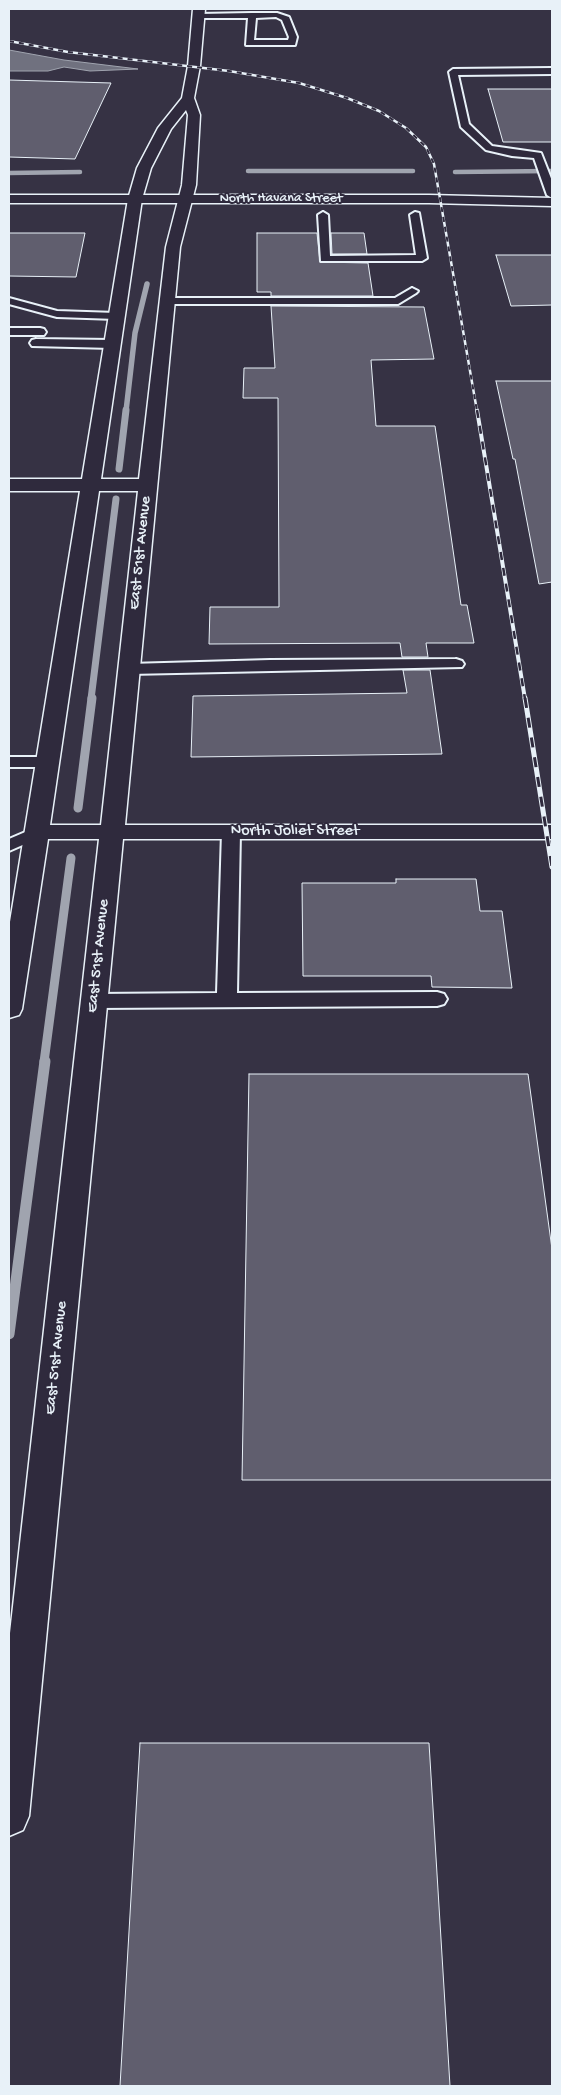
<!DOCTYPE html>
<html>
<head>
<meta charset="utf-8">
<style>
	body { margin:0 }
	#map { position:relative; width:561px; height:2095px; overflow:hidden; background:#363244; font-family:"Gochi Hand",sans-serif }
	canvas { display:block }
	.frame { position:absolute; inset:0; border:10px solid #e8f1f8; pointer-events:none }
</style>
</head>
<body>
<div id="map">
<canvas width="561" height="2095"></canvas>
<div class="frame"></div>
</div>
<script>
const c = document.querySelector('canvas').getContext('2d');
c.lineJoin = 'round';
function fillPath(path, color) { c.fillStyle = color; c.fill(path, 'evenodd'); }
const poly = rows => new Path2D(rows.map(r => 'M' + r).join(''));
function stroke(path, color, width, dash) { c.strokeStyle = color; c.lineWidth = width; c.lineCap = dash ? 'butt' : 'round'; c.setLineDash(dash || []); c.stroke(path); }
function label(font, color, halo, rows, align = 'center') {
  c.font = font + ' "Gochi Hand",sans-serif'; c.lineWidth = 4; c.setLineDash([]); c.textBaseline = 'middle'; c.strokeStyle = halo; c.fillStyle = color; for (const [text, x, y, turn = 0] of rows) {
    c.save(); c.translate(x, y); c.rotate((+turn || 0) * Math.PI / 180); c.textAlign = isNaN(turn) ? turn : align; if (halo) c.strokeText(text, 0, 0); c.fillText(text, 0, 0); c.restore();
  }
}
const water = poly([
	[9,50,64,60,138,69,90,71,64,67,48,71,9,71,9,50]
]);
fillPath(water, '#70717f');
stroke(water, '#a0a4af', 1);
stroke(poly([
	[248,171,413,171],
	[455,172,552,171],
	[9,173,80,172]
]), '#a0a4af', 4.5);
stroke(poly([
	[126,411,135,333,147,284]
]), '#a0a4af', 5.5);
stroke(poly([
	[119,469,126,410],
	[91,699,116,499]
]), '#a0a4af', 7);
stroke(poly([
	[78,808,92,698],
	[44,1062,71,858]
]), '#a0a4af', 9);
stroke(poly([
	[9,1334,45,1061]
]), '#a0a4af', 11);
const building = poly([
	[9,80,111,83,75,159,9,157,9,80],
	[488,89,552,89,552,142,503,142,488,89],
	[9,233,85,233,76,277,9,276,9,233],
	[257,233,317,233,320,262,368,263,373,296,271,296,271,292,257,292,257,233],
	[331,233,364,233,367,254,332,254,331,233],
	[496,255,552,255,552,305,511,306,496,255],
	[271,306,424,307,434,359,371,360,376,426,435,426,461,605,467,605,474,643,426,643,428,657,402,657,400,643,209,644,210,607,279,607,278,398,243,398,244,368,275,368,271,306],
	[496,381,552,381,552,582,539,584,515,459,513,459,496,381],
	[403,670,430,670,442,754,191,757,193,696,407,693,403,670],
	[396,879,476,879,480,911,502,911,512,988,432,987,431,976,303,976,302,883,396,883,396,879],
	[249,1074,528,1074,552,1249,552,1480,242,1480,249,1074],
	[140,1743,429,1743,450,2086,120,2086,140,1743]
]);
fillPath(building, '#605e6e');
stroke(building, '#e8f1f8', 1);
const lane = poly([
	[252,13,277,13,289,17,297,37,295,45,246,45,248,18,199,18,195,16,199,14,252,13],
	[276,17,282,20,289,37,288,40,254,40,256,18,276,17],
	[552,68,552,74,458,75,469,124,492,146,541,153,552,181,552,198,547,195,534,158,512,156,486,150,461,127,449,72,453,69,552,68],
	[323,212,328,215,330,256,416,255,410,215,415,212,419,213,427,258,422,261,321,261,318,215,323,212],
	[412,288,418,291,416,293,398,304,167,304,161,301,167,298,395,298,412,288],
	[9,298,57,311,116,313,122,316,116,319,57,317,9,304,9,298],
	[40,328,44,329,46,332,44,335,9,335,9,328,40,328],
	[36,339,112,340,118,344,112,348,32,346,30,343,32,340,36,339],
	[456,659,462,661,464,664,462,667,129,674,123,672,121,669,123,666,129,664,270,660,456,659],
	[9,757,48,757,54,758,56,762,54,766,48,767,9,767,9,757],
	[37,827,43,828,46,832,43,836,9,851,9,839,37,827],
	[231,827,237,828,240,832,237,993,437,992,444,994,447,999,444,1004,437,1006,94,1008,87,1006,84,1001,87,996,94,994,217,993,222,832,225,828,231,827]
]);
const street = poly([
	[193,9,205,9,200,66,194,98,200,115,196,185,180,247,125,825,552,825,552,839,123,839,29,1816,23,1830,9,1836,9,1642,99,839,48,839,22,1009,19,1015,9,1018,9,928,80,491,9,491,9,479,82,479,128,199,137,168,158,128,182,98,188,66,193,9],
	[186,110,188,115,182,185,166,247,139,479,101,479,142,199,151,168,171,129,186,110],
	[99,491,138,491,101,825,50,825,99,491]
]);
const secondary = poly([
	[9,195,429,195,552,198,552,206,429,203,9,203,9,195]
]);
stroke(lane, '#e8f1f8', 4);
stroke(street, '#e8f1f8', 3);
stroke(secondary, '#e8f1f8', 3);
fillPath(lane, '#2f2a3d');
fillPath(street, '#2f2a3d');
fillPath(secondary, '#2f2a3d');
const railFar2 = poly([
	[9,41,68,52,229,71,299,83,347,98,379,111,406,128,426,147,434,164,477,411]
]);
const railFar1 = poly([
	[477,410,525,699]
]);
const rail = poly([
	[525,698,552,867]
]);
stroke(railFar2, '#e8f1f8', 2.5);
stroke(railFar1, '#e8f1f8', 4);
stroke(rail, '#e8f1f8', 5);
stroke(railFar2, '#2f2a3d', 2, [5]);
stroke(railFar1, '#2f2a3d', 2.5, [8]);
stroke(rail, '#2f2a3d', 3, [10]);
label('14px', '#e8f1f8', '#2f2a3d', [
	["North Havana Street",281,199]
]);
label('16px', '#e8f1f8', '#2f2a3d', [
	["East 51st Avenue",141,553,-84],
	["North Joliet Street",295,832],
	["East 51st Avenue",99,956,-84],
	["East 51st Avenue",57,1358,-84]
]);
</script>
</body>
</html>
